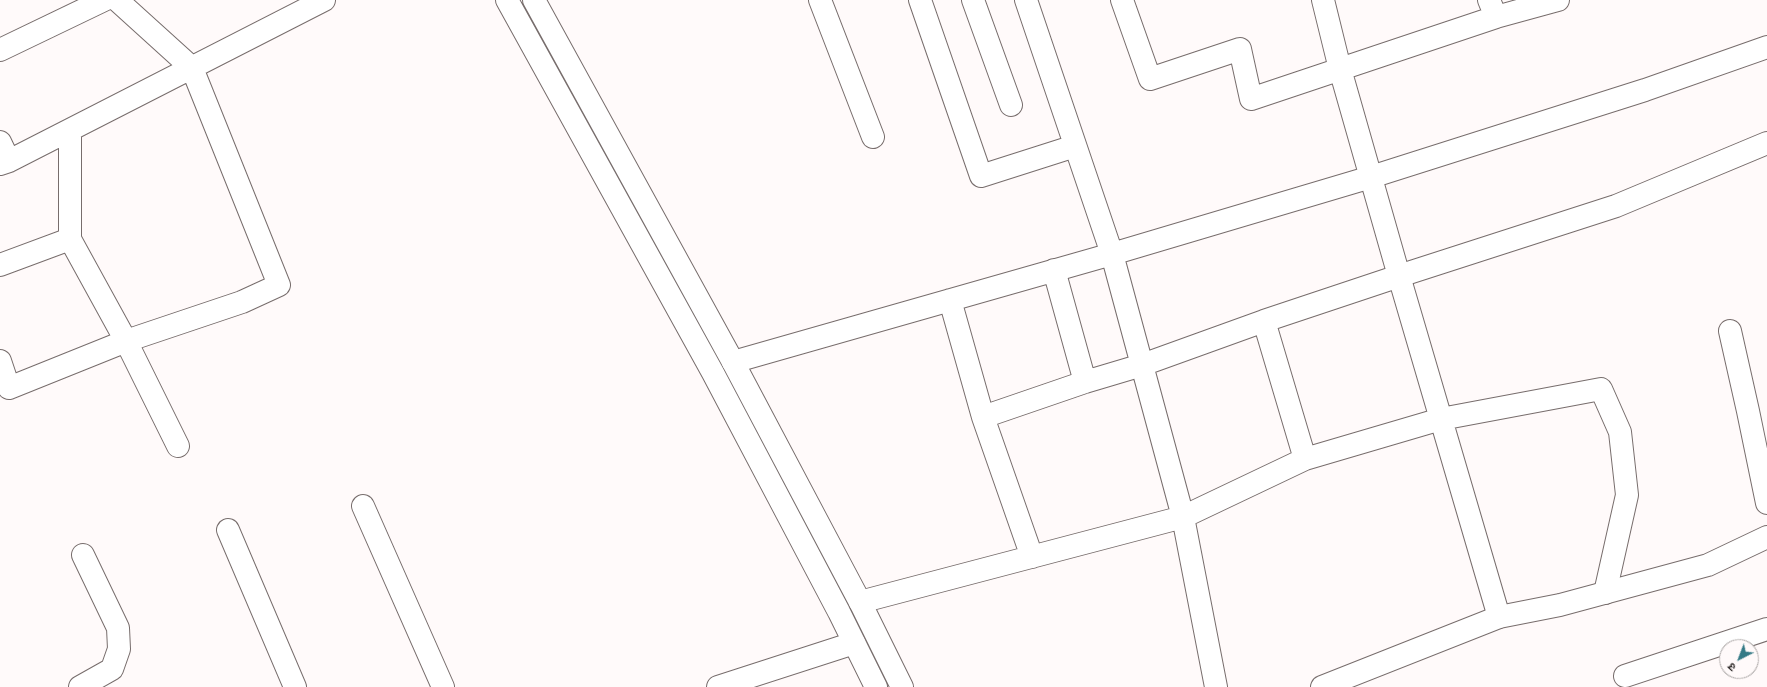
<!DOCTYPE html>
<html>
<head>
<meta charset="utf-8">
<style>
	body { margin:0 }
	#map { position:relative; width:1767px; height:687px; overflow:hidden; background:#fffafa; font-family:Quicksand,"Noto Sans Devanagari",sans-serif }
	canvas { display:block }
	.north { position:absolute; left:1719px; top:639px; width:40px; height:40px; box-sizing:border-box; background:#fffafa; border:1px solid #aba7a6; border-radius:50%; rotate:222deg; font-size:11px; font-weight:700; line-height:16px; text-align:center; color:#2e2a29 }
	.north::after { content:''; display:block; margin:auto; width:14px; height:18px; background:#347a86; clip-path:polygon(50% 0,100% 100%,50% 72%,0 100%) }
</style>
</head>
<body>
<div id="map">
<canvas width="1767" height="687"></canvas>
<div class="north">उ</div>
</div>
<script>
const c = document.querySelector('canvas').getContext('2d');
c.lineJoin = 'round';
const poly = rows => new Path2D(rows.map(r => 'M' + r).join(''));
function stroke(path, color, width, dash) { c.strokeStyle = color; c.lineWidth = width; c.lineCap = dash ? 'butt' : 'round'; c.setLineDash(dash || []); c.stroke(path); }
const minor = poly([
	[820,0,873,137],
	[920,0,981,176,1075,146],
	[973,0,1011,105],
	[1026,0,1112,254,1183,517,1216,687],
	[1122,0,1150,79,1240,49,1251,99,1496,17],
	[1323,0,1340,69,1399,276,1499,617],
	[1489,0,1496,17,1558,0],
	[0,50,104,0],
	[70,130,70,239,126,341,178,446],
	[0,142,9,161],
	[0,164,9,161,324,0],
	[0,265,70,239],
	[1054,270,1085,382,1142,365,1264,321,1305,459],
	[950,300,983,417,1032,557],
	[1264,321,1399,276,1616,206,1767,143],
	[1730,331,1748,411,1767,503],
	[0,361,9,388,126,341,242,302,279,285,192,68,117,0],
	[733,362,1112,254,1371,177,1645,90,1767,47],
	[983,417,1085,382],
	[363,506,443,687],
	[228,530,295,687],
	[860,602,1183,517,1305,459,1441,419,1601,389,1620,432,1627,495,1605,593],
	[1625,676,1767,629],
	[80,687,112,669,119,649,118,628,83,555],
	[718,687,854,643]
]);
const tertiary = poly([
	[1322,687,1499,617,1560,605,1708,565,1767,537]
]);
const primary = poly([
	[507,0,713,373,839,612,876,687],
	[534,0,733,362,860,602,902,687]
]);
stroke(minor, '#776d6c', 24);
stroke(tertiary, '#776d6c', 24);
stroke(primary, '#776d6c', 24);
stroke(minor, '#fff', 22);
stroke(tertiary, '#fff', 22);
stroke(primary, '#fff', 22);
</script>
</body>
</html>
